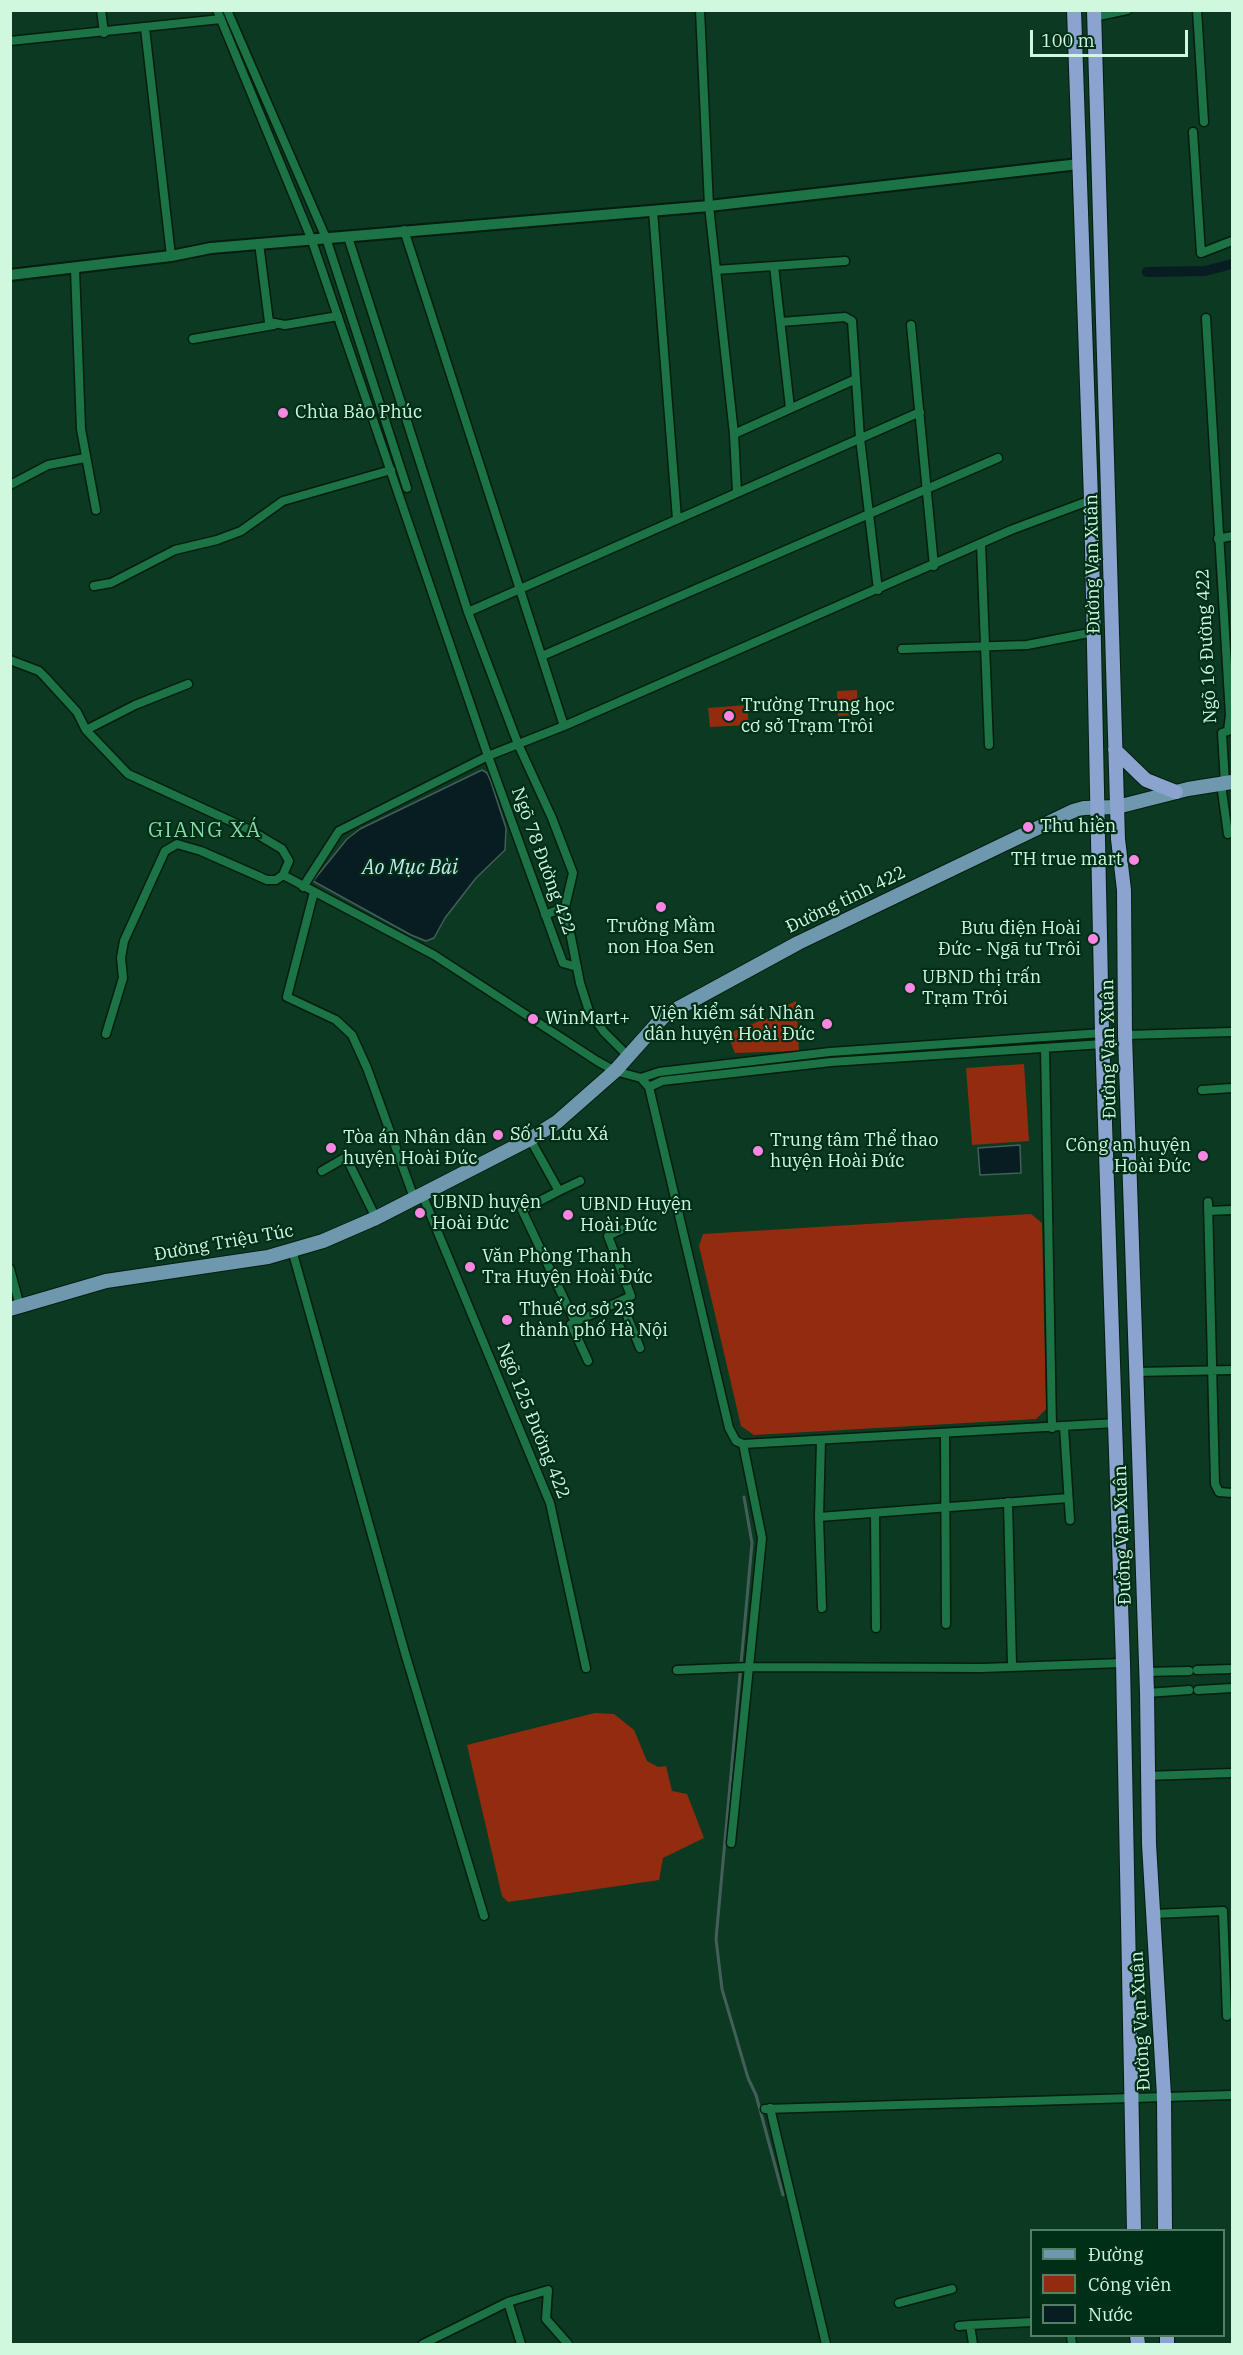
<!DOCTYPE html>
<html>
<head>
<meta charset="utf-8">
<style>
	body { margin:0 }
	#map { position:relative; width:1243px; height:2355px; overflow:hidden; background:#0c3921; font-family:"IBM Plex Serif",serif }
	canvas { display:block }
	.frame { position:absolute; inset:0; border:12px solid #d0f8de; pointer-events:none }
	.legend { position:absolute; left:1030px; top:2229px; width:195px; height:108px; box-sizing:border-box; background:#002f18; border:2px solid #537f67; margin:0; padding:8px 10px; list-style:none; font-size:18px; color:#d0f8de }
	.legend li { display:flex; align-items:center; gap:12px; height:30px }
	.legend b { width:30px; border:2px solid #537f67 }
	.scale { position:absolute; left:1030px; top:30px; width:158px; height:27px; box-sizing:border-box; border:3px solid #d0f8de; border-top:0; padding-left:8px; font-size:18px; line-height:21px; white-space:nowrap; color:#d0f8de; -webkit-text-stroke:4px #002f18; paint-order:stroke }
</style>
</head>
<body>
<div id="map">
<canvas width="1243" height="2355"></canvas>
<div class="frame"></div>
<ul class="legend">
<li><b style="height:8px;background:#6e98ad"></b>Đường</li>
<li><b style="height:16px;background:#932c0e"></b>Công viên</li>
<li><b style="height:16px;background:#071d22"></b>Nước</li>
</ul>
<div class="scale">100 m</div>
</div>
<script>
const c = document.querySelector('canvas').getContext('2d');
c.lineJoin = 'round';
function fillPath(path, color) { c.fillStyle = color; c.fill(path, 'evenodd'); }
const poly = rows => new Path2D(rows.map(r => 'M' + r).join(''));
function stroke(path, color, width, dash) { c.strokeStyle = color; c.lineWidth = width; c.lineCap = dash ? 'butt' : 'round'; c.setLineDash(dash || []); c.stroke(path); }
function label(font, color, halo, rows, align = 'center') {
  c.font = font + ' "IBM Plex Serif",serif'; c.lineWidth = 4.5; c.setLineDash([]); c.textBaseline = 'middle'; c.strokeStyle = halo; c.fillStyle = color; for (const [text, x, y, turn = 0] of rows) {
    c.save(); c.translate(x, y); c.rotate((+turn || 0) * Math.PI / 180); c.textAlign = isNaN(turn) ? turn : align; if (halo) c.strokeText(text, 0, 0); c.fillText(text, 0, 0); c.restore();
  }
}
fillPath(poly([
	[857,690,858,715,838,716,837,691],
	[747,705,749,725,710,727,708,708],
	[796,1001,799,1051,735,1053,727,1034,787,1010,785,1006],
	[1024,1064,1029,1141,972,1145,966,1068],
	[1031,1214,1042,1223,1046,1409,1036,1419,754,1435,741,1426,699,1246,703,1234],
	[595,1713,614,1714,634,1730,647,1761,658,1767,666,1766,672,1791,687,1794,704,1838,663,1858,659,1880,508,1902,502,1896,467,1745]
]), '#932c0e');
const water = poly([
	[482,770,487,773,491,782,506,828,505,850,476,878,445,918,434,938,426,941,411,935,313,881,347,839,360,829,482,770],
	[1020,1145,1021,1173,980,1175,978,1148,1020,1145]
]);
fillPath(water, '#071d22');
stroke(water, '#435f5a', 1.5);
stroke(poly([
	[744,1497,752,1543,716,1939,722,1989,748,2078,756,2095,783,2195]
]), '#435f5a', 3);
stroke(poly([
	[1147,272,1205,271,1232,264]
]), '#071d22', 10);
const minor = poly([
	[101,10,104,33],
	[217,10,311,238,488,756,556,944,563,963,577,967],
	[227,10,326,238,407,488],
	[700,10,709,206,734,434,737,492],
	[1197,10,1204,122],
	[1094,17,1127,10],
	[145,28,171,256],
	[10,41,221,19],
	[1193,132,1201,253,1232,241],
	[653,211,677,519],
	[404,230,564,726],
	[348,237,468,612,518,744,552,818,573,873,565,907,580,983,589,1011,604,1032,628,1056],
	[259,243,269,322,285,325,338,316],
	[774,266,845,261],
	[75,269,81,429,96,510],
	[716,270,774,266,790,408],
	[1206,318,1230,715,1228,731,1222,733,1225,783],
	[781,322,845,317,852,321,860,438,878,590],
	[911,325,934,566],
	[193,339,274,325],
	[734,434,856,379],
	[10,485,48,465,85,458],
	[1218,539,1232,536],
	[981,544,989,745],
	[94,586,111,583,175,550,217,540,241,531,283,501,391,470],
	[468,612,920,412],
	[902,649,1027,645,1094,632],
	[542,656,998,458],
	[10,660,39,671,45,677,77,712,86,730,128,774,250,830,282,849,289,861,283,875,276,880,267,880,201,851,177,844,165,851,124,941,121,958,123,978,106,1034],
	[86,730,135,705,188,684],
	[1221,784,1228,834],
	[283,875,434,955,597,1061,615,1071,641,1078,649,1087,729,1428,736,1441,743,1444,1116,1423],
	[303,887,339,831,488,756,564,726,1011,530,1091,500],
	[314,892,287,997,336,1020,352,1035,367,1068,414,1198],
	[545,915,565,907],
	[1125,1035,1232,1032],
	[1045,1048,1052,1428],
	[641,1078,659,1072,830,1052,1102,1033],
	[649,1087,662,1081,831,1062,1103,1044],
	[1202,1090,1232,1088],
	[530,1139,559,1191,522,1210,575,1322],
	[322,1171,346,1157,376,1218],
	[559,1191,580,1181],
	[422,1194,550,1503,586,1668],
	[1208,1202,1215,1484,1219,1492,1232,1493],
	[1208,1211,1232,1210],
	[292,1250,405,1653,484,1916],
	[10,1269,20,1306],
	[621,1301,640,1348],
	[588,1361,571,1324,631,1296,608,1236,631,1225],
	[1136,1372,1232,1370],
	[1064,1427,1070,1520],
	[945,1434,946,1624],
	[821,1440,819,1517,822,1608],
	[743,1444,762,1538,749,1667,982,1668,1123,1663],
	[1008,1502,1012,1666],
	[875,1513,876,1628],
	[819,1517,1068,1498],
	[677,1670,749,1667,731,1843],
	[1197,1670,1232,1669],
	[1145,1672,1189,1671],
	[1198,1690,1232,1688],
	[1147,1693,1189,1690],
	[1146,1776,1232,1773],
	[1153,1914,1223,1911,1227,2016],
	[770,2108,826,2344],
	[765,2109,1232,2095],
	[508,2302,548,2290,546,2319,568,2344],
	[899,2303,952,2289],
	[959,2326,970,2325],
	[1071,2336,1072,2344],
	[423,2344,508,2302,521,2344],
	[973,2344,970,2325,1032,2322]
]);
const tertiary = poly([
	[10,275,171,256,211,248,709,206,1079,164]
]);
const primary = poly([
	[10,1309,106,1281,268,1257,323,1241,376,1218,530,1139,557,1122,615,1071,664,1016,798,943,1073,811,1084,808,1117,807,1188,789,1232,782]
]);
const trunk = poly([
	[1074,10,1091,500,1102,1033,1123,1663,1134,2230],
	[1094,10,1118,839,1124,890,1125,1035,1147,1693,1149,1844,1164,2096,1165,2230],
	[1115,750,1146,780,1176,792],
	[1137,2336,1138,2344],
	[1167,2336,1167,2344]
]);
stroke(minor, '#041d0f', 11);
stroke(tertiary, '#041d0f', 14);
stroke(primary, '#041d0f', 16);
stroke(trunk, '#041d0f', 16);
stroke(minor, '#1b7346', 8);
stroke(tertiary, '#1b7346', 10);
stroke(primary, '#6e98ad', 14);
stroke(trunk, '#8aa4cf', 14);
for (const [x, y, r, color] of [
	[283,413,6,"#fd86e3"],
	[729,716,6,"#fd86e3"],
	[1028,827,6,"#fd86e3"],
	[1134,860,6,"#fd86e3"],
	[661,907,6,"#fd86e3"],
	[1093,939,6,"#fd86e3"],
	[910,988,6,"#fd86e3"],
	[533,1019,6,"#fd86e3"],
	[827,1024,6,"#fd86e3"],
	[498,1135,6,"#fd86e3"],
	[331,1148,6,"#fd86e3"],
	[758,1151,6,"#fd86e3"],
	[1203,1156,6,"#fd86e3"],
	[420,1213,6,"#fd86e3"],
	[568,1215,6,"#fd86e3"],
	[470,1267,6,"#fd86e3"],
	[507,1320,6,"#fd86e3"]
]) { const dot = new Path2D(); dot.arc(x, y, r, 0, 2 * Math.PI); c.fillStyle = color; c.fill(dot); stroke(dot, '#002f18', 2); }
label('18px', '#d0f8de', '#002f18', [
	["Chùa Bảo Phúc",295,413],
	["Trường Trung học",741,706],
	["cơ sở Trạm Trôi",741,727],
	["Thu hiền",1040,827],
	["TH true mart",1122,860,"right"],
	["Trường Mầm",661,927,"center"],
	["non Hoa Sen",661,948,"center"],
	["Bưu điện Hoài",1081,929,"right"],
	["Đức - Ngã tư Trôi",1081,950,"right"],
	["UBND thị trấn",922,978],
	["Trạm Trôi",922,999],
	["Viện kiểm sát Nhân",815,1014,"right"],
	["dân huyện Hoài Đức",815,1035,"right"],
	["WinMart+",545,1019],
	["Số 1 Lưu Xá",510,1135],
	["Tòa án Nhân dân",343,1138],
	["huyện Hoài Đức",343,1159],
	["Trung tâm Thể thao",770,1141],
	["huyện Hoài Đức",770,1162],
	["Công an huyện",1191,1146,"right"],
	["Hoài Đức",1191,1167,"right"],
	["UBND huyện",432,1203],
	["Hoài Đức",432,1224],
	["UBND Huyện",580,1205],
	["Hoài Đức",580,1226],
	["Văn Phòng Thanh",482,1257],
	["Tra Huyện Hoài Đức",482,1278],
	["Thuế cơ sở 23",519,1310],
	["thành phố Hà Nội",519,1331]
], 'left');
label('18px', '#d0f8de', '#002f18', [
	["Đường Vạn Xuân",1093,564,-91],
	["Ngõ 16 Đường 422",1207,646,-93],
	["Ngõ 78 Đường 422",543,861,70],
	["Đường tỉnh 422",846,900,-26],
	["Đường Vạn Xuân",1109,1049,-91],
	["Đường Triệu Túc",224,1243,-10],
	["Ngõ 125 Đường 422",533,1421,68],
	["Đường Vạn Xuân",1123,1535,-92],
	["Đường Vạn Xuân",1141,2021,-93]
]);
label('italic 20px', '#caeaf3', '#002f18', [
	["Ao Mục Bài",410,868]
]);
c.letterSpacing = '1.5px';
label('21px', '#86d8a5', '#002f18', [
	["GIANG XÁ",205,831]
]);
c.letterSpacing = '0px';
</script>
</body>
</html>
